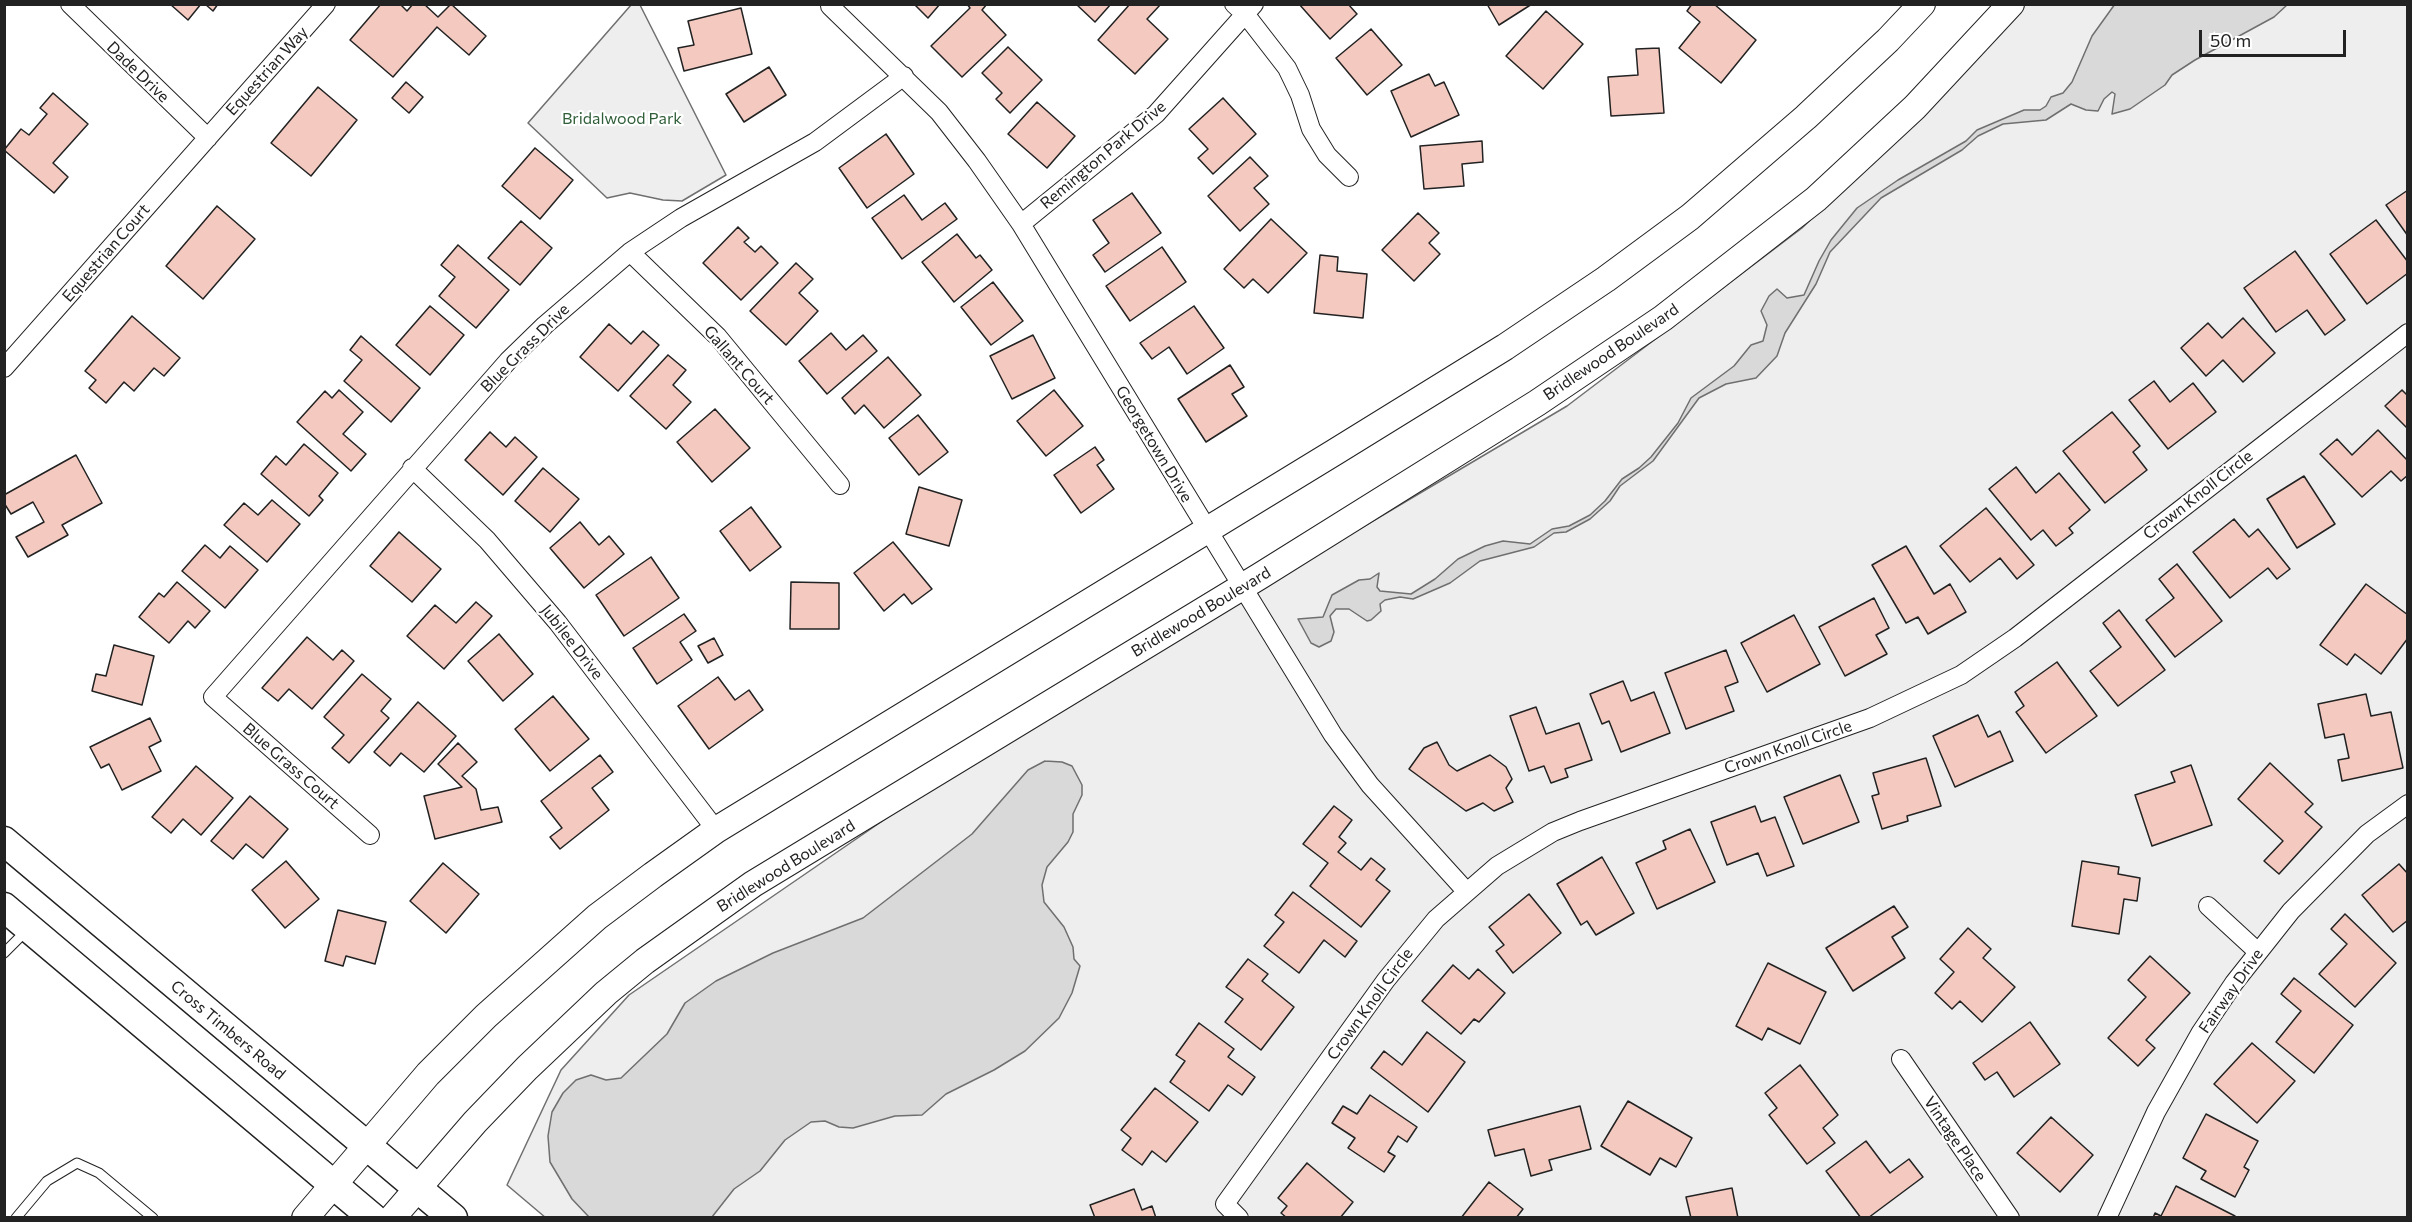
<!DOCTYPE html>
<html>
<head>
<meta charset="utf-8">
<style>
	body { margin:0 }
	#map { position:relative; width:2412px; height:1222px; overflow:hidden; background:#fff; font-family:Commissioner,sans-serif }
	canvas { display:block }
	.frame { position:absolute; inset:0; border:6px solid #222; pointer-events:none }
	.scale { position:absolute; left:2199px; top:30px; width:147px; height:27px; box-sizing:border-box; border:3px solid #222; border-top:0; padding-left:8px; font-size:18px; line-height:21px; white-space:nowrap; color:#222; -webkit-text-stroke:4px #fff; paint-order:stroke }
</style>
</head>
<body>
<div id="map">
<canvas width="2412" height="1222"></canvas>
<div class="frame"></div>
<div class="scale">50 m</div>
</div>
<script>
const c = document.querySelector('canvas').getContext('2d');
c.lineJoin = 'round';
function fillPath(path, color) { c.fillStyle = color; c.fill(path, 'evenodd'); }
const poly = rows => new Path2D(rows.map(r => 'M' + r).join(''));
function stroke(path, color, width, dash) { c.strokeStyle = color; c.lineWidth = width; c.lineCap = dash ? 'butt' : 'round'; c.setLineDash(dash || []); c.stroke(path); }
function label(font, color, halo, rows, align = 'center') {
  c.font = font + ' Commissioner,sans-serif'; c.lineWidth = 4.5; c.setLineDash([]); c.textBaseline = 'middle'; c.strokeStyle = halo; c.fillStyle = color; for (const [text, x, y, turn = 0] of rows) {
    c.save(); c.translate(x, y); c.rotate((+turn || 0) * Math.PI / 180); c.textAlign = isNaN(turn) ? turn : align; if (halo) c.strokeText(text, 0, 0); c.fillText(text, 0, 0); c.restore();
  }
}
const green = poly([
	[631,5,640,5,726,175,682,201,663,200,630,193,607,198,528,123,631,5],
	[2024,5,2407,5,2407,1217,546,1218,507,1185,561,1070,629,995,910,802,1199,624,1567,406,1802,228,1953,82,2024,5]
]);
fillPath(green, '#eee');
stroke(green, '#6f6f6f', 1.5);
const water = poly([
	[2115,4,2287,5,2274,17,2195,60,2172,75,2165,85,2130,109,2112,114,2115,94,2112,92,2104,99,2098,111,2086,110,2071,104,2046,120,2003,124,1978,136,1962,150,1881,198,1830,252,1816,284,1785,333,1777,356,1756,378,1726,384,1699,398,1653,461,1620,486,1610,501,1590,519,1566,532,1554,533,1534,547,1480,561,1450,583,1413,599,1400,597,1385,600,1380,604,1381,611,1371,620,1367,621,1349,609,1336,609,1330,616,1334,632,1331,641,1319,647,1311,643,1298,619,1323,617,1332,595,1359,580,1370,579,1379,573,1377,587,1380,591,1411,594,1435,579,1458,559,1485,546,1503,541,1530,544,1552,529,1569,526,1590,515,1605,501,1622,479,1639,468,1651,457,1678,423,1691,398,1734,366,1751,345,1763,341,1767,325,1761,311,1769,296,1777,289,1787,298,1804,295,1819,261,1831,240,1857,208,1898,180,1966,141,1977,130,2024,110,2040,110,2046,106,2051,97,2063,93,2072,82,2092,36,2115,4],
	[1045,761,1062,762,1072,766,1082,785,1082,795,1073,814,1073,832,1068,842,1047,867,1042,885,1044,902,1064,927,1073,947,1074,959,1080,966,1072,993,1059,1018,1025,1051,994,1070,946,1094,922,1115,895,1116,853,1128,839,1127,825,1121,811,1122,785,1140,760,1171,734,1189,712,1217,589,1217,572,1199,550,1162,548,1136,552,1112,563,1093,576,1080,591,1075,606,1080,621,1078,667,1034,685,1003,716,981,773,953,863,918,972,834,1028,770,1045,761]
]);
fillPath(water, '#d9d9d9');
stroke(water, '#6f6f6f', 1.5);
const building = poly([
	[170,4,201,4,188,20,170,4],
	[205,4,218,4,213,11,205,4],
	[381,4,400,4,407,11,413,4,424,4,438,17,451,4,486,36,469,55,437,27,393,77,350,40,381,4],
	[914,4,940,4,928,18,914,4],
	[967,4,987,4,982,10,1006,35,962,77,931,46,970,8,967,4],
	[1076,4,1111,4,1095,22,1076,4],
	[1130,4,1161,4,1147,19,1168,39,1135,74,1098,40,1130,4],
	[1299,4,1348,4,1357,14,1330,39,1299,4],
	[1487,4,1532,4,1499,25,1487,4],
	[1692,4,1714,4,1756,40,1721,83,1679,48,1700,22,1687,11,1692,4],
	[741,8,752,54,684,71,678,48,694,45,688,21,741,8],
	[1546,11,1583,44,1543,89,1506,56,1546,11],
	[1371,29,1402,65,1367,95,1336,58,1371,29],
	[1008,47,1042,80,1010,113,996,99,1002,93,982,73,1008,47],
	[1659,48,1664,113,1611,116,1608,77,1638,75,1636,49,1659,48],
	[769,67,786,95,744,122,726,94,769,67],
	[1429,74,1435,86,1444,82,1459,115,1411,137,1391,91,1429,74],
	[406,82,423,97,409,113,392,98,406,82],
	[318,87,357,120,311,176,271,143,318,87],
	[53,93,88,124,53,163,68,177,54,193,4,150,21,129,29,135,47,114,40,108,53,93],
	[1223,98,1256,134,1213,174,1198,158,1208,149,1189,129,1223,98],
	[1037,102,1075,136,1047,168,1008,134,1037,102],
	[886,134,914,174,867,208,839,168,886,134],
	[1482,141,1483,162,1462,164,1464,186,1424,189,1420,146,1482,141],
	[535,148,573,180,540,219,502,186,535,148],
	[1250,157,1268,176,1254,188,1269,204,1240,231,1208,196,1250,157],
	[2408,190,2408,236,2386,205,2408,190],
	[1132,193,1161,233,1105,272,1093,255,1109,243,1093,220,1132,193],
	[904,195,922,220,945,203,957,219,902,259,872,218,904,195],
	[217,206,255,239,203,299,166,266,217,206],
	[1418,213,1439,233,1429,243,1440,254,1414,281,1382,250,1418,213],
	[1271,219,1307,253,1268,293,1253,279,1244,288,1224,269,1271,219],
	[2376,220,2408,262,2408,273,2367,304,2330,254,2376,220],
	[521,221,552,248,520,285,488,258,521,221],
	[738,227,749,238,744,242,755,252,761,246,778,263,741,300,703,263,738,227],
	[957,234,976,258,980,255,992,270,954,302,922,262,957,234],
	[458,245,509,290,476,328,439,296,455,277,441,265,458,245],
	[1162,247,1186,282,1130,321,1106,286,1162,247],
	[2295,251,2345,320,2325,335,2307,310,2276,332,2244,288,2295,251],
	[1320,255,1338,257,1337,271,1367,274,1363,318,1314,313,1320,255],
	[796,263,813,279,799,293,818,311,786,345,750,311,796,263],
	[993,282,1023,321,991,345,961,307,993,282],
	[430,306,464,335,430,375,396,345,430,306],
	[1194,306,1224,348,1187,374,1169,347,1152,359,1140,343,1194,306],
	[132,316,180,358,164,376,154,368,134,391,124,382,106,403,89,388,96,380,85,371,132,316],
	[2243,318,2275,353,2243,382,2223,360,2206,376,2181,348,2208,323,2222,338,2243,318],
	[609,324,631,344,643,331,659,345,618,391,580,357,609,324],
	[831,333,846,350,863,335,877,351,827,394,799,361,831,333],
	[1033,335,1055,378,1012,399,990,356,1033,335],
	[361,336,420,388,391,422,344,381,362,360,350,350,361,336],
	[668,355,686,370,673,385,691,402,666,429,630,396,668,355],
	[888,357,921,395,884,428,864,405,855,414,842,398,888,357],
	[1230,365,1244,387,1232,394,1247,416,1206,442,1178,399,1230,365],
	[2154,381,2170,402,2193,383,2216,412,2168,449,2129,400,2154,381],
	[339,390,363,412,343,434,366,454,351,471,297,422,325,391,332,398,339,390],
	[1054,390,1083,426,1046,456,1017,421,1054,390],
	[2402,390,2408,396,2408,429,2385,406,2402,390],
	[715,409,750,448,712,482,677,442,715,409],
	[2112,412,2140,446,2133,452,2147,470,2105,503,2063,451,2112,412],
	[918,415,948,452,919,475,889,438,918,415],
	[2378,430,2408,461,2408,475,2401,481,2391,471,2362,497,2320,454,2337,439,2352,455,2378,430],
	[490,432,506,447,515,437,537,457,503,495,465,460,490,432],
	[304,444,338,473,319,496,323,500,309,516,261,474,276,456,286,465,304,444],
	[1095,447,1104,460,1097,465,1114,489,1081,513,1054,475,1095,447],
	[76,455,102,503,62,525,68,535,28,557,16,537,44,522,33,502,11,514,4,503,4,495,76,455],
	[2016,467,2036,493,2059,473,2090,510,2069,528,2073,533,2056,546,2043,530,2031,540,1989,489,2016,467],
	[543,468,579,499,550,532,515,501,543,468],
	[2304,476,2335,524,2297,548,2267,499,2304,476],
	[919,487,962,500,949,546,906,534,919,487],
	[272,500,300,524,267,562,224,525,244,503,258,515,272,500],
	[751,507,781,547,750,571,720,531,751,507],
	[1986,508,2034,565,2017,579,2000,558,1970,582,1940,546,1986,508],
	[2234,519,2249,537,2258,529,2290,569,2277,579,2268,568,2230,598,2193,552,2234,519],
	[580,522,599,545,609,536,624,554,584,588,550,548,580,522],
	[399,532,441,569,412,602,370,566,399,532],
	[893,542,932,589,912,604,904,594,884,611,854,573,893,542],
	[205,545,220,558,230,546,258,570,225,608,182,571,205,545],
	[1906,546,1934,594,1950,584,1966,612,1928,634,1918,617,1906,623,1872,565,1906,546],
	[651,557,679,598,624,636,596,595,651,557],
	[2177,564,2222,621,2175,657,2146,620,2174,598,2159,579,2177,564],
	[177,582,210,611,195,628,188,621,169,643,139,617,159,593,164,597,177,582],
	[791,582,839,583,839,629,790,629,791,582],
	[2366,584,2408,615,2408,638,2381,674,2355,654,2347,665,2320,645,2366,584],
	[1874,598,1889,628,1876,635,1887,654,1845,676,1819,627,1874,598],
	[476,602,492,616,444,669,407,636,435,605,456,623,476,602],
	[2119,610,2165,670,2118,706,2090,671,2121,647,2103,623,2119,610],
	[684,614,696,631,680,642,692,660,657,684,633,648,684,614],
	[1794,615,1820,664,1767,692,1741,643,1794,615],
	[499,634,533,674,503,701,468,661,499,634],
	[307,637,333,660,342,650,354,661,312,709,289,689,278,701,262,688,307,637],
	[714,638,723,655,708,663,698,646,714,638],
	[114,645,154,656,142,705,92,691,96,674,106,676,114,645],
	[1726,650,1738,682,1725,687,1734,711,1686,729,1665,673,1726,650],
	[2057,662,2097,716,2046,753,2016,712,2024,706,2015,692,2057,662],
	[362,674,391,699,381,711,389,718,349,763,332,748,344,735,324,717,362,674],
	[718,677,735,700,749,690,763,710,709,749,678,706,718,677],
	[1623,681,1631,701,1654,692,1670,733,1621,752,1609,721,1602,724,1590,694,1623,681],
	[2366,694,2371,716,2391,712,2403,768,2342,781,2338,760,2349,758,2344,734,2325,738,2318,704,2366,694],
	[553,696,589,739,550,771,515,729,553,696],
	[418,702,456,736,424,772,401,753,390,766,374,752,418,702],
	[1536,707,1546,734,1579,723,1592,760,1565,769,1568,777,1551,783,1544,766,1529,771,1510,716,1536,707],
	[1978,715,1988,737,2000,731,2013,761,1955,787,1933,736,1978,715],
	[150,718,161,741,149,747,161,771,122,790,109,764,101,768,90,747,150,718],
	[1437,742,1449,765,1457,771,1490,755,1506,767,1512,779,1506,788,1513,802,1494,811,1483,803,1466,811,1409,769,1424,748,1437,742],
	[458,743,477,762,462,776,476,789,481,810,498,807,502,822,435,839,424,796,462,787,438,764,458,743],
	[600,755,613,772,592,788,609,810,560,849,550,837,562,828,541,801,600,755],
	[1926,758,1941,806,1907,816,1908,821,1882,829,1872,796,1879,794,1873,773,1926,758],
	[2270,763,2313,804,2305,812,2322,827,2279,874,2264,861,2283,841,2238,799,2270,763],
	[2191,765,2212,825,2152,846,2135,795,2175,782,2171,772,2191,765],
	[196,766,233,798,201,835,183,819,171,833,152,817,196,766],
	[1840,775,1859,822,1803,844,1784,797,1840,775],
	[250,796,288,829,263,858,246,844,233,859,211,841,250,796],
	[1334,806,1352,820,1339,837,1346,843,1338,852,1361,870,1371,858,1385,869,1376,880,1390,891,1361,927,1310,886,1328,863,1303,844,1334,806],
	[1755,806,1761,822,1775,817,1794,866,1767,876,1758,853,1727,865,1711,822,1755,806],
	[1690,829,1715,882,1657,909,1636,863,1666,849,1663,841,1690,829],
	[1602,857,1634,913,1596,935,1587,921,1581,925,1557,884,1602,857],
	[286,861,319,899,285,928,252,890,286,861],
	[2082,861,2119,867,2118,874,2140,878,2137,901,2124,899,2119,934,2072,926,2082,861],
	[443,863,479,894,446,933,410,901,443,863],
	[2399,864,2408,874,2408,920,2393,932,2362,895,2399,864],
	[1293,892,1357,941,1345,957,1324,940,1299,973,1264,946,1284,922,1275,915,1293,892],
	[1529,894,1561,933,1513,973,1496,951,1504,945,1489,927,1529,894],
	[1894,906,1908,927,1892,937,1905,958,1853,991,1826,948,1894,906],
	[338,910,386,922,375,964,346,956,343,966,325,961,338,910],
	[2345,914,2396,963,2355,1007,2319,974,2347,944,2331,929,2345,914],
	[1968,928,1991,949,1983,958,2015,987,1982,1022,1960,1001,1952,1009,1935,993,1954,972,1940,959,1968,928],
	[2150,956,2190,993,2146,1040,2155,1048,2138,1066,2108,1038,2146,997,2128,980,2150,956],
	[1248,959,1268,974,1262,981,1294,1007,1261,1050,1225,1022,1243,999,1226,987,1248,959],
	[1768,963,1826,992,1800,1044,1768,1028,1762,1040,1736,1026,1768,963],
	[1453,965,1469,979,1478,969,1505,993,1479,1022,1474,1019,1461,1034,1422,1001,1453,965],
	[2294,978,2353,1025,2314,1073,2276,1042,2301,1011,2281,994,2294,978],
	[2030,1022,2060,1064,2014,1097,1997,1072,1985,1080,1973,1063,2030,1022],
	[1199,1023,1234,1049,1228,1057,1255,1077,1242,1095,1228,1085,1209,1111,1170,1082,1185,1061,1176,1055,1199,1023],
	[1427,1032,1465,1062,1428,1112,1371,1068,1384,1051,1402,1065,1427,1032],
	[2252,1043,2295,1081,2257,1123,2214,1084,2252,1043],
	[1800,1065,1838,1115,1823,1128,1835,1143,1807,1164,1769,1115,1777,1108,1765,1093,1800,1065],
	[1155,1088,1198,1122,1166,1162,1152,1151,1142,1165,1122,1150,1131,1138,1121,1130,1155,1088],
	[1370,1095,1417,1127,1407,1142,1398,1136,1388,1152,1395,1156,1384,1172,1348,1148,1355,1138,1332,1123,1343,1106,1357,1114,1370,1095],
	[1628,1101,1692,1138,1676,1167,1660,1158,1650,1175,1601,1146,1628,1101],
	[1580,1106,1591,1149,1549,1160,1552,1170,1531,1176,1524,1149,1495,1156,1488,1130,1580,1106],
	[2206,1114,2258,1141,2244,1167,2249,1170,2235,1197,2201,1179,2206,1171,2183,1158,2206,1114],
	[2051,1117,2093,1155,2060,1192,2017,1153,2051,1117],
	[1866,1141,1890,1173,1909,1159,1923,1177,1868,1218,1861,1218,1826,1171,1866,1141],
	[1307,1163,1353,1202,1340,1218,1287,1218,1281,1213,1287,1206,1278,1198,1307,1163],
	[1489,1182,1523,1209,1516,1218,1461,1218,1489,1182],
	[2176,1186,2235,1216,2234,1218,2153,1218,2155,1213,2161,1216,2176,1186],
	[1732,1188,1738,1218,1691,1218,1686,1197,1732,1188],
	[1134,1189,1142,1210,1152,1206,1156,1218,1095,1218,1090,1205,1134,1189]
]);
fillPath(building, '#f3c9c0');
stroke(building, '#222', 1.5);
const service = poly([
	[4,953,26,931],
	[16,1218,47,1181,77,1163,99,1173,153,1218]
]);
const minor = poly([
	[70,4,208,138],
	[1234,4,1246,15,1287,68,1300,95,1311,129,1327,155,1349,177],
	[830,6,939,112,977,161,1021,224,1333,735,1370,785,1466,891],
	[1021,224,1156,114,1254,4],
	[630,252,718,337,840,485],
	[4,368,326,4],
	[412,468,487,540,558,623,716,830],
	[370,835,213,697,508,361,545,325,630,252,681,218,815,142,904,76],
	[2208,906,2258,952],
	[1901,1059,2010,1218],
	[1239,1218,1225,1204,1386,980,1436,919,1497,866,1553,832,1580,821,1870,718,1961,675,2015,638,2408,333],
	[2107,1218,2156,1112,2201,1032,2234,983,2291,911,2367,834,2408,804]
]);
const secondary = poly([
	[305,1218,428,1074,486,1016,597,917,653,875,716,830,1335,452,1505,347,1606,279,1690,217,1806,117,1888,40,1922,4],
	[392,1218,475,1122,527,1068,606,993,645,961,753,884,1260,576,1537,403,1663,318,1816,199,1915,107,2011,4]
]);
const primary = poly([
	[4,841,453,1218],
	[4,907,373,1218]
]);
stroke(service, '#222', 11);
stroke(minor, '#222', 20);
stroke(secondary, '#222', 28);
stroke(primary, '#222', 31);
stroke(service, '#fff', 9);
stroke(minor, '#fff', 18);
stroke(secondary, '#fff', 26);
stroke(primary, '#fff', 28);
label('16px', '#222', '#fff', [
	["Equestrian Way",267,71,-48],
	["Dade Drive",138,72,44],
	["Remington Park Drive",1103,155,-40],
	["Equestrian Court",106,253,-49],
	["Blue Grass Drive",525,348,-45],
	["Bridlewood Boulevard",1611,352,-34],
	["Gallant Court",739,365,49],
	["Georgetown Drive",1154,444,59],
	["Crown Knoll Circle",2198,495,-38],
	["Bridlewood Boulevard",1201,612,-31],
	["Jubilee Drive",572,642,52],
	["Crown Knoll Circle",1788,747,-19],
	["Blue Grass Court",291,766,41],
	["Bridlewood Boulevard",786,866,-32],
	["Fairway Drive",2231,991,-55],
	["Crown Knoll Circle",1370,1004,-54],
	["Cross Timbers Road",228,1030,40],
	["Vintage Place",1955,1139,56]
]);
label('16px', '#2f5e38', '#fff', [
	["Bridalwood Park",622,119]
]);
</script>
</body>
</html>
